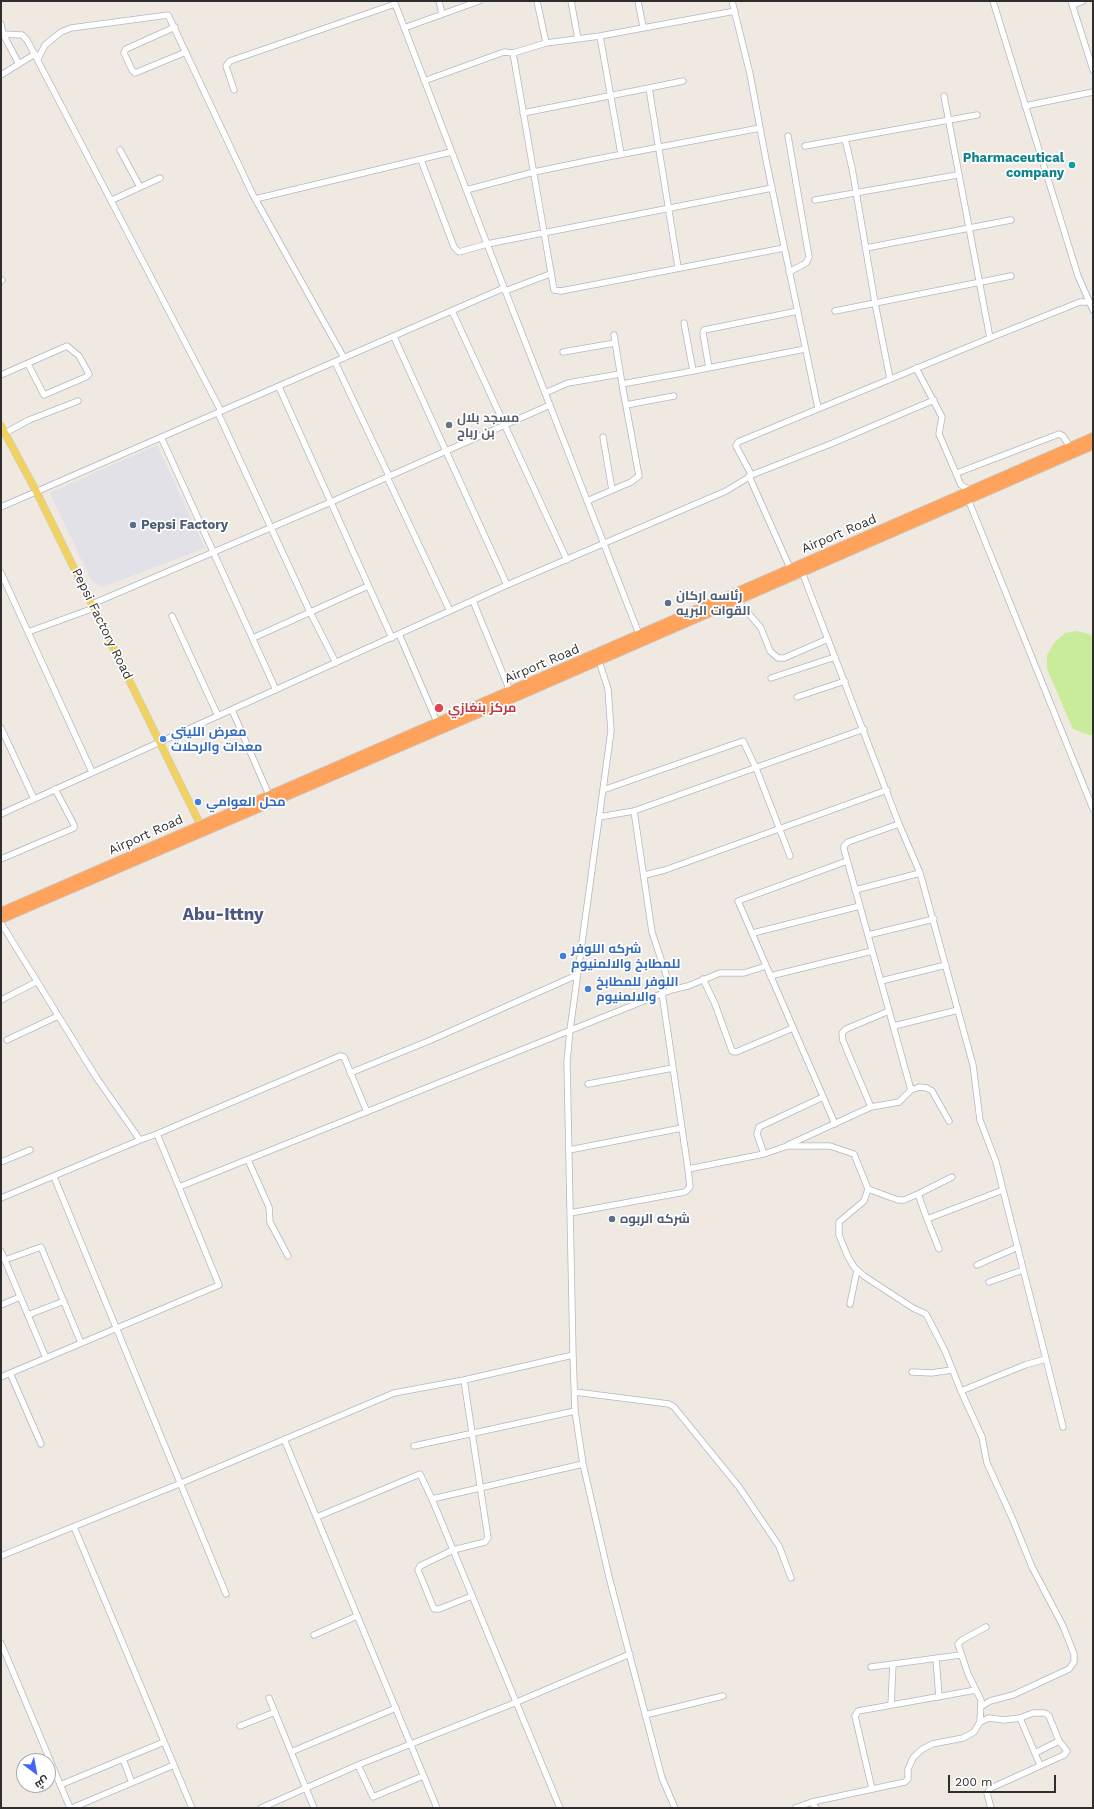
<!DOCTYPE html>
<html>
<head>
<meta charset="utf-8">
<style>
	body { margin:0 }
	#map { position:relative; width:1094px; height:1809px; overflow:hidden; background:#efe9e1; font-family:"Work Sans",Cairo,sans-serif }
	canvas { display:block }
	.frame { position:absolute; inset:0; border:2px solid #2e2e2e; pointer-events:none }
	.north { position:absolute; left:16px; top:1753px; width:40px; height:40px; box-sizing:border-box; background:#fff; border:1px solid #ababab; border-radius:50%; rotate:148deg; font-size:11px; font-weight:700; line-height:16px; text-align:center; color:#2e2e2e }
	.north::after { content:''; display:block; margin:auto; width:14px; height:18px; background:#4264fb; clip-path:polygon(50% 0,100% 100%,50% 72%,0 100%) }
	.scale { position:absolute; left:948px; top:1775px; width:108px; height:18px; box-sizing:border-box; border:2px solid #2e2e2e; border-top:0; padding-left:5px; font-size:12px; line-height:14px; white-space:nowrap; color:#2e2e2e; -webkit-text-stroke:3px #fff; paint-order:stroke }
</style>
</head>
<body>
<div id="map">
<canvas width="1094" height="1809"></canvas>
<div class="frame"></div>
<div class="north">ش</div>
<div class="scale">200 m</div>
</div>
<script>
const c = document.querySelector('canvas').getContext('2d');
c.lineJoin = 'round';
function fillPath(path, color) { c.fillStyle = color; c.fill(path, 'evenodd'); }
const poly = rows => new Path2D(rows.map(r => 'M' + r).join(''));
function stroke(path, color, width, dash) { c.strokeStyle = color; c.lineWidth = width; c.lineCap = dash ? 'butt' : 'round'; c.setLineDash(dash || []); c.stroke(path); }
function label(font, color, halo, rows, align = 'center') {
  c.font = font + ' "Work Sans",Cairo,sans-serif'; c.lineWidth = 3.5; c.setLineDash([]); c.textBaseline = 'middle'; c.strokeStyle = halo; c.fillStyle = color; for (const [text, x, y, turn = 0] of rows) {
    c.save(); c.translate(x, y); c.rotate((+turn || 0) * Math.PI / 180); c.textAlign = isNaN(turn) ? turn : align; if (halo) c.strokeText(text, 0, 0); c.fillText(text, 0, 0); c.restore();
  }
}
fillPath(poly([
	[157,445,205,548,103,587,92,582,50,493]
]), '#e3e1e8');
fillPath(poly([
	[1077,631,1089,634,1093,637,1093,735,1089,735,1073,729,1047,669,1047,655,1054,643,1065,633]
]), '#c9ec9a');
const minor = poly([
	[394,1,487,244,639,634],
	[439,1,442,14],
	[537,1,546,43],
	[571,1,578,39],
	[638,1,643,27],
	[732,1,750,74,766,160,818,408],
	[993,1,1078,276,1093,310],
	[1071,1,1093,70],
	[1073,5,1083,1],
	[1,24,3,34,19,64],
	[175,27,126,49,124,53,132,70,135,73,186,52],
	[404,28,479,1],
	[1,34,22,35,27,40,221,411],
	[600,36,621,154],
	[513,53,554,290,561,291,784,248],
	[38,59,45,45,61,32,71,28,168,15,253,195,344,358],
	[1,75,35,54],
	[424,81,504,52,513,53,546,43,600,36,735,11],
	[234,90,226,66,230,61,395,4],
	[944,96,990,338],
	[1025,106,1093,92],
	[523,113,649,88],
	[788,136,809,257,806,263,789,272],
	[845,139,852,168,875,303,890,379],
	[805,146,977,115],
	[120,150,140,187],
	[421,160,454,247,459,252,487,244,772,188],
	[466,190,534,172,597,159,760,128],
	[255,199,451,152],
	[112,200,160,178],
	[815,200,957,175],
	[866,248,1011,220],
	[678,267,649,88,683,81],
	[1,281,2,280],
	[505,291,550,274],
	[452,311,567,560],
	[835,311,1011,276],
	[684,323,693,371,805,349],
	[614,335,622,384],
	[394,337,507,585],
	[563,352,615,343],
	[335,362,389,476],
	[709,368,703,333,704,330,798,311],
	[916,368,942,417,939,434,961,485,970,490],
	[1,375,67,346,79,356,89,374,86,377,44,395,28,364],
	[279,387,392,638],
	[545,393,568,383,620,374],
	[626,405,674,396],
	[218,413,310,612,336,663],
	[5,433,29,420,78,401],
	[161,437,276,690],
	[603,437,612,490],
	[957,473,1059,434,1063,436,1070,447],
	[751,474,736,446,738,442,990,338,1080,302,1089,302],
	[387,477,450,611],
	[968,499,1093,809],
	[587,501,631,482,639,476,622,384,693,371],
	[1,507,504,288],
	[790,568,749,476,833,443,934,400],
	[802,572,899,824,920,873,973,1065,980,1120,996,1162,1003,1190],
	[1,573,92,772],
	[737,600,761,628,770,651,778,658,784,658,828,639],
	[473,601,510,691],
	[92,604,331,502,550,405],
	[172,616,218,716],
	[28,632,94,608],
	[399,634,437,722],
	[253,638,368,586],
	[599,661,608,689,611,731,570,1030,567,1062,573,1355,575,1411,583,1464,609,1577,662,1778,675,1808],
	[771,678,835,657],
	[797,697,845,681],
	[232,710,269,795],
	[1,728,34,799],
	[603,790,743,741,756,768,790,856],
	[1,814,507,585,726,491,749,477],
	[599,817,634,811,864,729],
	[899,824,848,842,844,846,844,849,911,1090],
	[1,859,74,828,74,825,55,789],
	[645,875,665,870,887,790],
	[855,890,920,873],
	[1,923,96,1077,140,1140,157,1134],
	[753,933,860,906],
	[868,935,934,919],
	[770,976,872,951],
	[703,979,715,1004,732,1051,736,1052,793,1028],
	[881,981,946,965],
	[671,990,688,986,720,973,744,973,766,966],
	[662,993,688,1169,764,1154,787,1146,830,1146,854,1154,868,1189,864,1201,839,1222,839,1235,848,1257,854,1267,864,1276,913,1308,926,1314,945,1351,961,1391,982,1437,987,1463,1013,1520,1032,1567,1063,1626,1074,1654,1074,1662,1069,1669,1013,1695,990,1701,982,1706],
	[1,1000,36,982],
	[894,1026,958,1010],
	[7,1040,58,1016],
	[350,1073,431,1040,577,975],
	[588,1084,673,1068],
	[871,1107,843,1041,842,1033,846,1029,889,1011],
	[835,1124,738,901,847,861],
	[788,1145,871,1107,899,1102,911,1090,920,1087,927,1088,932,1091,949,1121],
	[569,1150,682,1128],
	[764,1154,757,1134,759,1127,823,1097],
	[248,1160,269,1207,270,1222,288,1256],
	[1,1162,30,1150],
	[54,1177,226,1594],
	[179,1187,157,1134,340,1056,344,1057,367,1112],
	[868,1189,898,1200,904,1200,918,1194,927,1219],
	[918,1194,952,1177],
	[1,1198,140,1140],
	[570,1213,685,1192,690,1187,688,1169],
	[939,1249,927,1219,1003,1190,1046,1359],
	[1,1251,46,1358],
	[5,1260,41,1247,81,1343],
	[977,1265,1018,1247],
	[989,1282,1023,1270],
	[850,1304,857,1270],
	[1,1305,20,1297],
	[28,1315,64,1301],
	[912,1372,931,1373,952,1370],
	[10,1373,41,1444],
	[1,1377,219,1285,179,1187,671,990,652,932,634,811],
	[464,1380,488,1538,485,1542,453,1550,420,1566,418,1570,434,1609,439,1609,472,1596],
	[961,1391,1025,1365,1046,1359,1063,1427],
	[575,1392,669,1404,674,1407,739,1487,779,1546,791,1578],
	[284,1439,437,1808],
	[414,1446,575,1411],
	[317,1517,420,1474,432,1499],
	[74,1527,192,1808],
	[1,1556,179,1484,394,1393,464,1380,573,1355],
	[314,1635,357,1616],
	[1,1643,70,1808],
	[936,1658,939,1697],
	[871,1667,960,1655],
	[269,1698,314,1808],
	[891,1705,893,1664],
	[645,1715,723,1696],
	[1020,1718,1040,1765],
	[980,1722,989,1718,1004,1720,1020,1718,1033,1713,1045,1713,1049,1716,1059,1741,1067,1751,1064,1755,991,1788,987,1793,991,1808],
	[240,1726,275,1712],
	[291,1752,396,1708],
	[1035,1753,1059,1741],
	[123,1759,132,1783],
	[358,1765,373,1797,423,1776],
	[60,1785,164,1742],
	[872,1789,855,1716,858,1711,976,1690],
	[812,1802,905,1782,908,1779,908,1769,913,1758,921,1750,932,1744,963,1738,974,1732,980,1722,981,1700,968,1674,958,1644,962,1640,986,1627],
	[72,1808,174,1765],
	[261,1808,358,1765,517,1702,630,1654],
	[560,1808,432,1499,583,1464],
	[795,1808,812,1802,816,1808]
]);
const major = poly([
	[1,426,36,491,200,824]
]);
const highway = poly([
	[1,912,1093,437],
	[1,919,484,711,1093,445]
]);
stroke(minor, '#b4b7c1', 7);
stroke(major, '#c9c9c9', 8);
stroke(highway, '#c9c9c9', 10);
stroke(minor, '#fff', 5.5);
stroke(major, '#f2d163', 7);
stroke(highway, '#ffa35c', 8);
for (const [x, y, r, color] of [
	[1072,165,4,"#0f9aa8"],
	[449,425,4,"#6b7280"],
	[133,525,4,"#5c6f8a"],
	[668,603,4,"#5c6f8a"],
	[439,708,5,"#e0444e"],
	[163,739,4,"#3f7fe0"],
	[198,802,4,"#3f7fe0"],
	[563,956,4,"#3f7fe0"],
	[588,989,4,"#3f7fe0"],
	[612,1219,4,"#5c6f8a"]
]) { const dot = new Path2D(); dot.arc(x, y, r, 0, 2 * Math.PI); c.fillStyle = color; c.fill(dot); stroke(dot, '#fff', 1.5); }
label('bold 13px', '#0d838f', '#fff', [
	["Pharmaceutical",1064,158],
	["company",1064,173]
], 'right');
label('bold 13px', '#5b616d', '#fff', [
	["مسجد بلال",457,418],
	["بن رباح",457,433]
], 'left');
label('bold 13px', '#4e5e75', '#fff', [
	["Pepsi Factory",141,525],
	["رئاسه اركان",676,596],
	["القوات البريه",676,611],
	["شركه الربوه",620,1219]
], 'left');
label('13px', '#2e2e2e', '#fff', [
	["Airport Road",839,534,-23],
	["Pepsi Factory Road",102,624,64],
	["Airport Road",542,664,-23],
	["Airport Road",146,835,-24]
]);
label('bold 13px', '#be3a42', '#fff', [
	["مركز بنغازي",448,708]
], 'left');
label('bold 13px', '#366cbe', '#fff', [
	["معرض الليتي",171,732],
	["معدات والرحلات",171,747],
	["محل العوامي",206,802],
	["شركه اللوفر",571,949],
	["للمطابخ والالمنيوم",571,964],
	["اللوفر للمطابخ",596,982],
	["والالمنيوم",596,997]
], 'left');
label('bold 17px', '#4d5680', '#fff', [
	["Abu-Ittny",223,915]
]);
</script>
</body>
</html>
